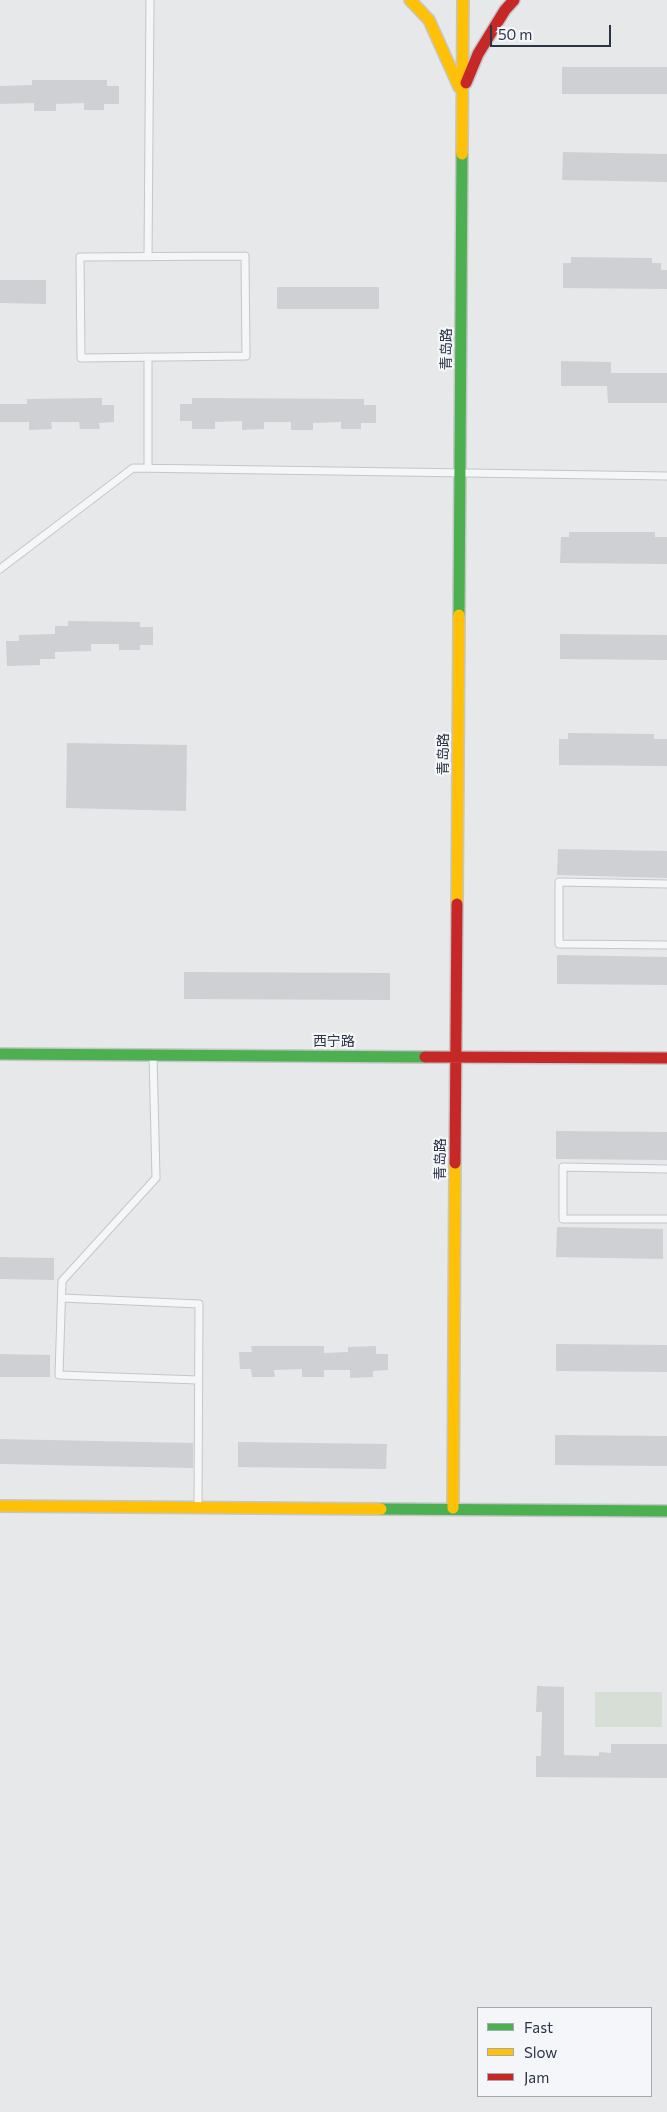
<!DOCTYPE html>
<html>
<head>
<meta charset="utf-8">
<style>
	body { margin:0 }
	#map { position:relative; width:667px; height:2112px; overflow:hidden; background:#e6e8ea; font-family:Commissioner,sans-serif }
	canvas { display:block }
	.legend { position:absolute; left:477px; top:2007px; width:175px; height:90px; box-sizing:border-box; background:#f4f6f9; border:1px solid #a4a8b1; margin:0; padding:6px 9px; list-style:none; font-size:15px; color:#2b3445 }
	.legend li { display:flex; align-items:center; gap:10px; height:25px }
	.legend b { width:25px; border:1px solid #a4a8b1 }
	.scale { position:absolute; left:490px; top:25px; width:121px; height:22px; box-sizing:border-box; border:2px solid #2b3445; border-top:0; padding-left:6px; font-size:15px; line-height:18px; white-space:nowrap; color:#2b3445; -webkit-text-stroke:4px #f4f6f9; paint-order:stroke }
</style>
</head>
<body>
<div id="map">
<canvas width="667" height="2112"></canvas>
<ul class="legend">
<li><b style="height:6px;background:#4caf50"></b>Fast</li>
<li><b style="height:6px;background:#ffc107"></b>Slow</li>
<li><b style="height:6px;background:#c62828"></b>Jam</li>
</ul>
<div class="scale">50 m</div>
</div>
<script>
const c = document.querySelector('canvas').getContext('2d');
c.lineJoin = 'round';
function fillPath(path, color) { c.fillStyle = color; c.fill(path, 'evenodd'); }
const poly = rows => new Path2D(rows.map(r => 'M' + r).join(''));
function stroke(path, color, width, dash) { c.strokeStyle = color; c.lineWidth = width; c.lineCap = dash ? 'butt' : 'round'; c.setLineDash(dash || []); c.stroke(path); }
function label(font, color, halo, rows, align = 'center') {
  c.font = font + ' Commissioner,"Noto Sans SC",sans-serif'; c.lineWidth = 4.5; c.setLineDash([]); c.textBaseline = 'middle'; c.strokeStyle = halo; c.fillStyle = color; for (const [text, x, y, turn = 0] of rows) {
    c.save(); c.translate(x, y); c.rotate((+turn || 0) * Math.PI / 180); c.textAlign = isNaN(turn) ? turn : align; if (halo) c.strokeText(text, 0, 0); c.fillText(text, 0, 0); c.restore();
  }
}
fillPath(poly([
	[595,1692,662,1692,662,1727,595,1727]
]), '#d6ded6');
fillPath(poly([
	[562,67,667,67,667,94,562,94],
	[32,80,107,80,107,86,119,86,119,104,104,104,104,110,84,110,84,103,56,104,56,111,34,111,34,103,0,104,0,86,32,85],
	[563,152,667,154,667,182,562,180],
	[571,257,652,258,652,263,661,263,661,270,667,270,667,289,563,288,563,263,571,263],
	[0,280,46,280,46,304,0,303],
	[277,287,379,287,379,309,277,309],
	[561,361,611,362,611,373,667,373,667,403,608,403,607,386,561,386],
	[102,398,102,405,114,405,114,422,99,423,100,429,80,429,79,422,51,422,52,429,29,430,29,422,0,422,0,404,27,404,27,399],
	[192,398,364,399,364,405,376,405,376,423,361,423,361,429,341,429,341,422,313,423,313,430,291,430,291,422,264,422,264,429,242,430,242,421,215,422,215,429,192,429,192,421,180,421,180,404,192,404],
	[569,532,655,532,655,537,667,537,667,564,560,563,561,537,569,537],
	[68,621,140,622,140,627,153,627,153,645,140,645,140,650,119,650,119,644,91,644,91,651,55,652,55,659,40,659,40,665,7,666,6,641,19,641,19,635,55,634,55,626,68,626],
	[560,634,667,635,667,660,560,659],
	[568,733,654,734,654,739,667,739,667,766,559,765,559,739,568,739],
	[67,743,187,745,186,811,66,808],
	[558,849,667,851,667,878,557,875],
	[557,955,667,957,667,985,557,984],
	[184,972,390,973,390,1000,184,999],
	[556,1131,667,1132,667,1160,556,1159],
	[557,1227,663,1229,663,1259,556,1257],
	[0,1257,54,1258,54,1280,0,1279],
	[556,1344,667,1345,667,1372,556,1371],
	[251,1346,324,1346,324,1353,348,1352,348,1347,376,1346,376,1354,388,1354,388,1370,373,1371,373,1377,350,1378,350,1370,324,1370,324,1377,302,1377,302,1369,274,1370,275,1377,252,1377,251,1369,240,1369,239,1352,252,1352],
	[0,1354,50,1355,50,1377,0,1377],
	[555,1435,667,1436,667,1466,555,1465],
	[0,1439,193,1443,193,1468,0,1464],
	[238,1442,387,1444,386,1469,238,1467],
	[537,1686,564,1687,564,1755,599,1756,599,1752,611,1753,611,1744,667,1744,667,1778,536,1777,536,1756,541,1756,542,1712,536,1712]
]), '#ced0d3');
const lane = poly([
	[245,256,246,356,81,358,80,257,245,256],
	[148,257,150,0],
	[148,468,148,357],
	[0,569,133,468,667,476],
	[667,884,559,882,559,944,667,945],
	[153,1055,156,1178,62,1281,59,1375,198,1380],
	[667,1169,563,1167,563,1219,667,1219],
	[62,1298,199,1304,198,1506]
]);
const fast = poly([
	[459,615,462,154],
	[0,1054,425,1057],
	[381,1509,667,1511]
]);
const slow = poly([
	[410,0,429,20,459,87],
	[462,154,463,0],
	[457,904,459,615],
	[0,1506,381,1509],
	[453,1508,455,1163]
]);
const jam = poly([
	[466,83,478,54,505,10,514,0],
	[425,1057,667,1058],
	[455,1163,457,904]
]);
stroke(lane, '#c4c6c8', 9);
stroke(fast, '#c4c6c8', 14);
stroke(slow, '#c4c6c8', 14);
stroke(jam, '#c4c6c8', 14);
stroke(lane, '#f5f6f7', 7);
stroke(fast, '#4caf50', 11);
stroke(slow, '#ffc107', 11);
stroke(jam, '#c62828', 11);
label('14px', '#2b3445', '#f4f6f9', [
	["青岛路",446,349,-90],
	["青岛路",443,754,-90],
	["西宁路",334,1041],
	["青岛路",440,1159,-90]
]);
</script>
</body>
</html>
